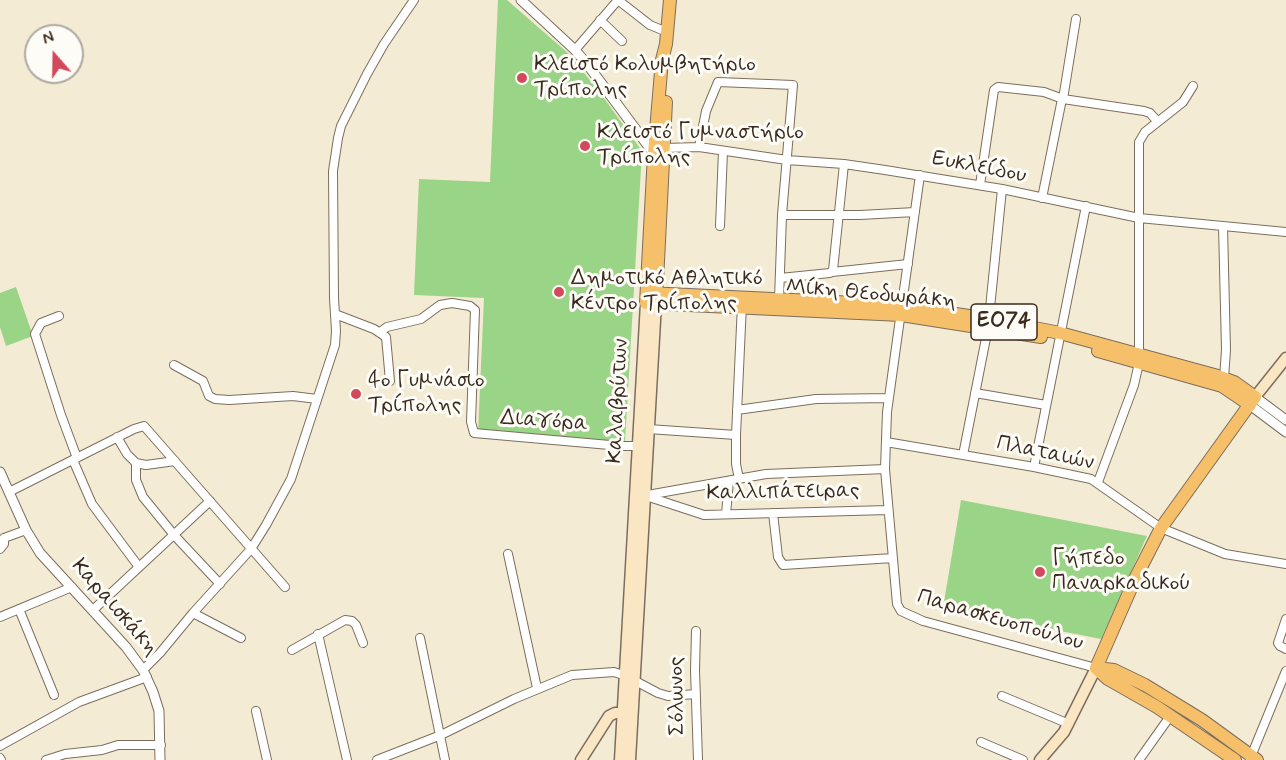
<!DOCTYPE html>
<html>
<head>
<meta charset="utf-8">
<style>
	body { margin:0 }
	#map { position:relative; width:1286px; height:760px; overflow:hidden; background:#f4ebd4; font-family:Mynerve,sans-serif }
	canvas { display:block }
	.north { position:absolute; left:24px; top:24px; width:60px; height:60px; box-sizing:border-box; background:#fdfcf7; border:2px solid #afa8a0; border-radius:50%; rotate:340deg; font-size:16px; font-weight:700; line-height:24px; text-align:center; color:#3b2a1e }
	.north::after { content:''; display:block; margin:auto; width:21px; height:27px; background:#d1495b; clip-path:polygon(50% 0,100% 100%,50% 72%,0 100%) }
</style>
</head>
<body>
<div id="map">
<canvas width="1286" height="760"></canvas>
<div class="north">N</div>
</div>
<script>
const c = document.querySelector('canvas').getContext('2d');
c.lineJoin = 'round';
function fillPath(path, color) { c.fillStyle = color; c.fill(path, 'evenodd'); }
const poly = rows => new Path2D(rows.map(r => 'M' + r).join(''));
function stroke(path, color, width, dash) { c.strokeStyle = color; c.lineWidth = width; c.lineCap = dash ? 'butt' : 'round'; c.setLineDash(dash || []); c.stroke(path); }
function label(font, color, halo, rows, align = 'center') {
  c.font = font + ' Mynerve,sans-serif'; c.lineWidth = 6; c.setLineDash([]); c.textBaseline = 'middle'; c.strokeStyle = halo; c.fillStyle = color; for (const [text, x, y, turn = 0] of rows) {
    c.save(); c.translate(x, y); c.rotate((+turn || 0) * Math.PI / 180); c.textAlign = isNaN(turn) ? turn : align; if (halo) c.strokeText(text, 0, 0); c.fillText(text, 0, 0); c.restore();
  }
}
fillPath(poly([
	[498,0,507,0,569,54,601,94,642,151,625,442,478,433,484,298,414,295,419,179,490,182],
	[16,287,33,336,6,346,0,327,0,293],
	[961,500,1147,536,1101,639,943,608]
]), '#9ad487');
const minor = poly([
	[618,0,650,25,667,32],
	[600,20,622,41],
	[575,50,618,0],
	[1063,99,1076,19],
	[699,147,706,111,718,82,793,85,782,215,779,299],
	[664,148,699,147,787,160,844,164,885,170,1002,189,1139,218,1286,232],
	[920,175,887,412,885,469,897,604,901,611,923,621,1096,668],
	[980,185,994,90,998,87,1044,92,1063,99,1144,111,1150,113,1157,121],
	[1042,198,1062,99],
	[782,215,860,215,915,212],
	[720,226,723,151],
	[1223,226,1226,350,1224,378],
	[832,272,908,264],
	[780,278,830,273,833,270,844,164],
	[335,314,374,329,386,337,390,381],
	[59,316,41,323,35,334,61,415,77,458],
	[380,332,387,327,421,319,440,305,452,303,470,306,475,310,471,422,474,433,621,446,643,446],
	[174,365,203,381,209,396,215,399,229,400,293,396,317,399],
	[975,393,1046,405],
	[737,410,816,399,889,398],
	[648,429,736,435],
	[117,437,127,454,136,463,146,465,175,461],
	[886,442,1034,467,1091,479,1161,528,1225,554,1286,564],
	[963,455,988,328,1002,189],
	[73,460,92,504,139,567],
	[136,463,136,480,143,497,174,535,220,584],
	[1034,467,1086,206],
	[739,479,736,464,736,435,742,304],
	[1098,482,1134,385,1139,363,1139,142,1145,132,1183,102,1193,86],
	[9,492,134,429,144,426,285,587],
	[642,496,766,474,885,469],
	[646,496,704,515,888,510],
	[773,513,778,557,783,565,893,558],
	[726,514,729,481],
	[4,538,26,530],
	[0,549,4,544,4,538],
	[508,554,537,688],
	[19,609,54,695],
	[93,610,210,501],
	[193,613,241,638],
	[0,617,72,587],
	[1286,619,1278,643,1280,646,1286,649],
	[696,631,695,670,698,760],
	[318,634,347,760],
	[420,638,445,760],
	[292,650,345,620,352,621,356,625,363,643],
	[143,670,160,653,193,613,251,549,266,525,291,479,335,345,336,331,334,298,333,171,338,138,341,126,367,74,384,44,414,0],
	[1002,696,1069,724],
	[256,711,267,760],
	[981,742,1023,760],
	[0,746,79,702,147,677],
	[0,758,1,760],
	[1250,759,1286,671],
	[46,760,65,754,102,750,118,745,161,745],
	[377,760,441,735,514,699,572,675,614,672,626,676,658,693,668,696,696,694],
	[1139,760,1171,715]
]);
const tertiary = poly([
	[521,0,575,50,587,64,655,155],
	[1255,397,1286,420],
	[1250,405,1286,432],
	[0,472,26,530,40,553,126,647,143,670,153,692,159,711,160,760]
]);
const secondary = poly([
	[1255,397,1286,358],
	[581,760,609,716,615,713,628,713],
	[620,760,646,303],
	[630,760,656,303],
	[1040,760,1064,732,1096,668]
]);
const primary = poly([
	[670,0,666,44,662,60,654,154,646,303,901,315,1041,337],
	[647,293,877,304,902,306,989,319,1060,333,1218,376,1234,382,1255,397,1161,528,1135,579,1096,668],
	[656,301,666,102],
	[1098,351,1222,386,1250,405],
	[1096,668,1114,670,1145,685,1202,720,1257,760],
	[1096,668,1108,679,1157,707,1235,760]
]);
stroke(minor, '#7c6e5e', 10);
stroke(tertiary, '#7c6e5e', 11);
stroke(secondary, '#7c6e5e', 13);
stroke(primary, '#7c6e5e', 14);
stroke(minor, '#fff', 8);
stroke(tertiary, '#fff', 9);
stroke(secondary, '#fbe6c4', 10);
stroke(primary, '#f6c06b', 12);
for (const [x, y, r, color] of [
	[522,78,6,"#d1495b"],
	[585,146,6,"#d1495b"],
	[559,292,6,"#d1495b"],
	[356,394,6,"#d1495b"],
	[1040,572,6,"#d1495b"]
]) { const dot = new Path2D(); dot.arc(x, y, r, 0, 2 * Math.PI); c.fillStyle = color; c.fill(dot); stroke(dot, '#fdfcf7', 2); }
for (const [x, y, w] of [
	[1004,322,66]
]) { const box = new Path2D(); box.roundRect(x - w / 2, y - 18, w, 36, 4.5); c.fillStyle = '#fdfcf7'; c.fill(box); stroke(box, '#3b2a1e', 1.5); }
label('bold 21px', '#3b2a1e', null, [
	["ΕΟ74",1004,322]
]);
label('22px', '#3b2a1e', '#fdfcf7', [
	["Κλειστό Κολυμβητήριο",534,65],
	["Τρίπολης",534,90],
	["Κλειστό Γυμναστήριο",597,133],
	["Τρίπολης",597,158],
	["Δημοτικό Αθλητικό",571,279],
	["Κέντρο Τρίπολης",571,304],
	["4ο Γυμνάσιο",368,381],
	["Τρίπολης",368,406],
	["Γήπεδο",1052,559],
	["Παναρκαδικού",1052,584]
], 'left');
label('22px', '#3b2a1e', '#fdfcf7', [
	["Ευκλείδου",979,168,11],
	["Μίκη Θεοδωράκη",871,295,5],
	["Καλαβρύτων",619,401,-87],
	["Διαγόρα",544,422,4],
	["Πλαταιών",1045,454,12],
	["Καλλιπάτειρας",783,493,-1],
	["Καραισκάκη",114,608,49],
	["Παρασκευοπούλου",1000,621,16],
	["Σόλωνος",678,696,-91]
]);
</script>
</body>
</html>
